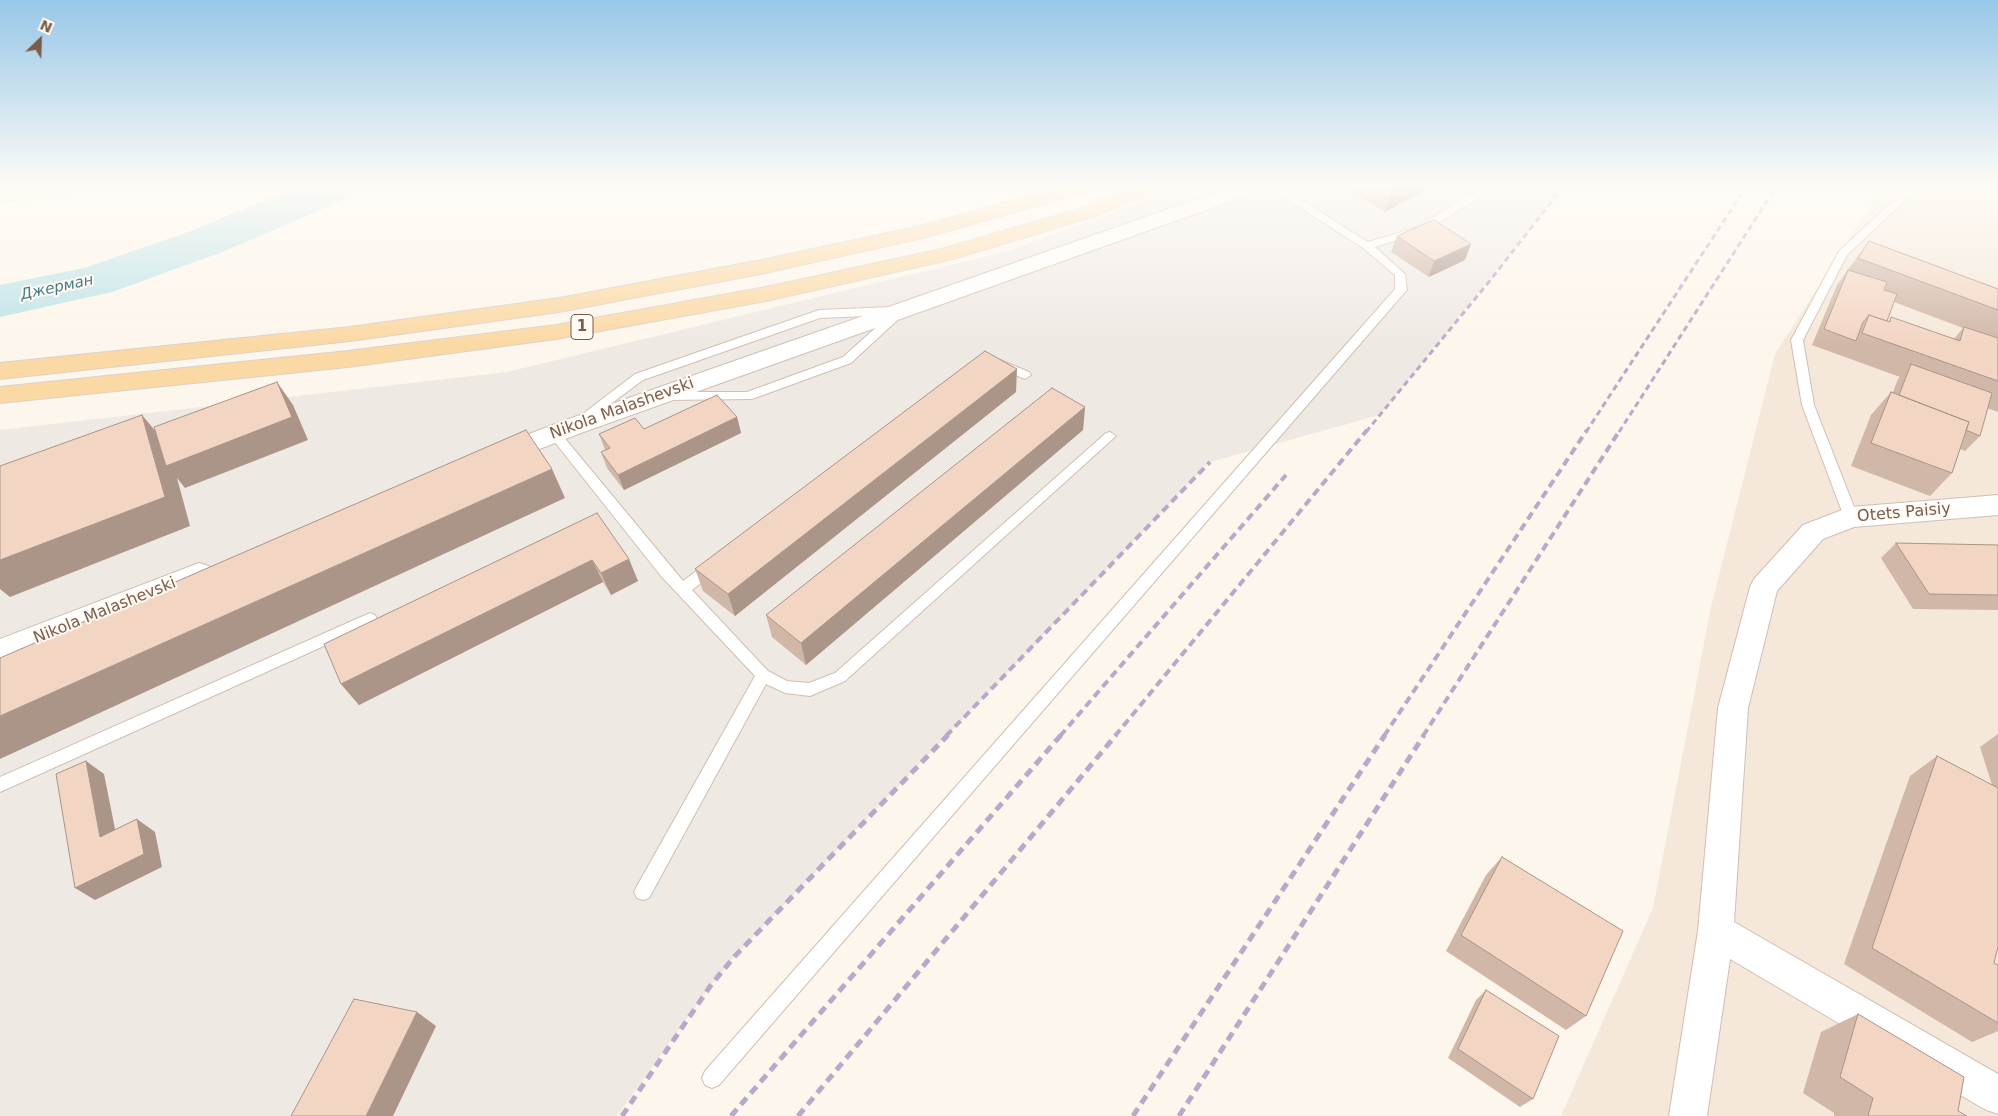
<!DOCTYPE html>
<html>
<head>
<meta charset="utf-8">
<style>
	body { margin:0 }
	#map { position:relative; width:1998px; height:1116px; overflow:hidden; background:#fdf6ec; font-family:"DejaVu Sans",sans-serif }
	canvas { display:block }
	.north { position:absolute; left:15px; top:15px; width:50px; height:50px; -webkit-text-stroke:4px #fffaf3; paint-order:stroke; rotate:24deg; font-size:14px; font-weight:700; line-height:20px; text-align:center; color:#7a5c4d }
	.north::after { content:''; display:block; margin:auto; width:18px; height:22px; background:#7a5c4d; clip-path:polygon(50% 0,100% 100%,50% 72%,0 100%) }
</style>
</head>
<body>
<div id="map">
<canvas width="1998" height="1116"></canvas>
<div class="north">N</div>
</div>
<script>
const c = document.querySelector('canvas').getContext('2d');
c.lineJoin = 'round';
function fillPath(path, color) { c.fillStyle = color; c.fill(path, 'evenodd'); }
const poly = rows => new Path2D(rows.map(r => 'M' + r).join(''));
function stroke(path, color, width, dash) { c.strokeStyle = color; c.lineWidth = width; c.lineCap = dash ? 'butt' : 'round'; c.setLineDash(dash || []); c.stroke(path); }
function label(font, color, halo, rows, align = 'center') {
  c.font = font + ' "DejaVu Sans",sans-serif'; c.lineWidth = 4; c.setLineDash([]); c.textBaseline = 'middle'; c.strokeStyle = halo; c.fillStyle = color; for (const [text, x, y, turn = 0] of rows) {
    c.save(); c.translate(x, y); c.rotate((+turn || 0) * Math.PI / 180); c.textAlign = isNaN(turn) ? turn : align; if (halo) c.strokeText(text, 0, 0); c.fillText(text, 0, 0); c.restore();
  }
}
fillPath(poly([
	[1882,187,1998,187,1998,1116,1561,1116,1653,908,1711,607,1775,354]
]), '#f5e8da');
fillPath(poly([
	[1180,187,1563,187,1380,415,1210,462,735,956,711,985,617,1116,0,1116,0,430,507,372,1008,251]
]), '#efe9e4');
fillPath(poly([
	[0,187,127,187,0,204]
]), '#d8ecc9');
fillPath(poly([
	[296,187,358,187,352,196,225,251,112,292,0,317,0,285,84,268,191,231,296,187]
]), '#bfe3e8');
const lane = poly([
	[1268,187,1281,187,1368,242,1418,227,1482,187,1495,187,1426,231,1375,247,1405,274,1407,290,1405,292,719,1085,712,1088,705,1085,702,1078,705,1071,1395,289,1395,275,1363,248,1268,187],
	[1908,187,1919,187,1847,255,1803,340,1814,405,1858,517,1856,521,1851,522,1846,521,1844,517,1802,405,1791,340,1839,251,1908,187],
	[892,307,904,309,906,312,851,363,752,399,666,400,660,396,666,392,747,392,843,357,890,315,820,318,643,380,585,423,581,424,575,420,635,374,819,310,892,307],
	[1000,360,1029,372,1031,375,1025,379,996,367,994,364,1000,360],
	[554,429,558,430,683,581,707,563,712,562,717,563,719,567,717,571,692,590,768,671,787,681,809,683,835,673,1106,433,1110,432,1116,436,845,681,810,696,785,693,766,684,649,898,643,900,637,898,634,892,637,886,755,676,661,576,550,436,548,433,554,429],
	[370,613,375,615,377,619,375,623,0,792,0,777,370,613]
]);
const street = poly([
	[1231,187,1262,187,1259,191,581,433,508,461,499,464,490,461,486,455,490,449,563,421,1231,187],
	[1998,495,1998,515,1854,527,1823,539,1777,591,1748,708,1734,922,1998,1074,1998,1114,1984,1109,1730,959,1707,1116,1669,1116,1698,931,1718,708,1750,587,1754,579,1803,525,1842,510,1851,507,1998,495],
	[199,563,209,566,213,574,209,582,0,664,0,639,199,563]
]);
const primary = poly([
	[1060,187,1094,187,1091,191,923,238,761,274,559,312,350,341,0,379,0,363,350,327,559,298,761,260,920,226,1060,187],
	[1131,187,1160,187,1157,191,1093,217,953,259,766,301,556,339,348,367,0,403,0,387,348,351,556,325,766,287,941,249,1079,209,1131,187]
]);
stroke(lane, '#d1beb0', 2);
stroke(street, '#d1beb0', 2);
stroke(primary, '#dad1cd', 2);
fillPath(lane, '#fff');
fillPath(street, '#fff');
fillPath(primary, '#fbd9a5');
stroke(poly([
	[1366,432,1492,278,1563,187],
	[1586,432,1746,187],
	[1619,432,1776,187]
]), '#b9a8c9', 3, [6, 4]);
stroke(poly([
	[946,736,1210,462],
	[1060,736,1286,475],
	[1115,736,1367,430],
	[1384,736,1587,430],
	[1423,736,1620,430]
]), '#b9a8c9', 4, [8, 5]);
stroke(poly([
	[622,1116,711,985,735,956,948,735],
	[731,1116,1061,735],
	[798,1116,1116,735],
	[1133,1116,1385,735],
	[1179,1116,1424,735]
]), '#b9a8c9', 5, [9, 6]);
fillPath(poly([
	[1344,187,1432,187,1385,212],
	[1397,236,1465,260,1429,277,1391,252],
	[1869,241,1998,289,1998,412,1987,408,1980,436,1965,451,1960,449,1952,473,1930,496,1851,466,1871,415,1891,392,1893,392,1898,379,1900,377,1812,345,1837,285],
	[1894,302,1963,328,1954,339,1891,317,1888,322,1887,321],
	[1016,392,735,616,703,591,695,569],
	[1085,407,1083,430,806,665,772,637,766,615],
	[737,417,741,433,624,490,607,468,601,452,605,450,599,434],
	[597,513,638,581,611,595,603,582,359,705,341,684],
	[1896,543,1998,545,1998,610,1913,609,1881,558],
	[1998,734,1998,947,1994,963,1998,965,1998,1031,1972,1042,1844,964,1910,776,1937,756,1992,785,1980,747],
	[1502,857,1586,1016,1566,1030,1446,951,1486,875],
	[1486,990,1533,1099,1520,1107,1448,1058,1476,1000],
	[1858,1014,1958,1111,1967,1116,1834,1116,1834,1113,1803,1093,1821,1032]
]), '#d1b7a8');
fillPath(poly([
	[1395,187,1432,187,1385,212,1392,189],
	[1471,244,1465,260,1429,277,1434,261],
	[1017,369,1016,392,735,616,728,594],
	[277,382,293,405,308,440,185,488,177,478,190,526,10,597,0,589,0,560,142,415,167,445],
	[1085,407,1083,430,806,665,801,643],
	[737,417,741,433,624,490,618,475],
	[552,469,565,498,0,759,0,716],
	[629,559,638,581,611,595,601,573],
	[592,560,603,582,359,705,341,684],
	[86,761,104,774,119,849,100,837],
	[137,819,155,832,162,867,95,900,75,888],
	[417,1012,436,1026,393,1116,366,1116]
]), '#aa9588');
const building = poly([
	[1434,220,1471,244,1434,261,1397,236,1434,220],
	[1869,241,1998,289,1998,310,1858,258,1869,241],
	[1848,270,1887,282,1884,290,1897,294,1887,321,1869,315,1863,322,1856,341,1824,329,1848,270],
	[1869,315,1890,322,1891,317,1960,341,1964,327,1998,338,1998,381,1862,333,1869,315],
	[985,351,1017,369,728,594,695,569,985,351],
	[1911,364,1992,393,1980,436,1966,430,1969,422,1899,395,1911,364],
	[277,382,292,417,166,466,154,427,277,382],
	[1052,388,1085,407,801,643,766,615,1052,388],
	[1891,392,1969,422,1952,473,1871,443,1891,392],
	[717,395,737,417,618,475,601,452,610,448,599,434,635,418,644,429,717,395],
	[142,415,165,497,0,560,0,466,142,415],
	[526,430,552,469,0,716,0,658,526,430],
	[597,513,629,559,601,573,592,560,341,684,324,644,597,513],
	[1896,543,1998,545,1998,595,1929,594,1896,543],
	[1937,756,1998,788,1998,947,1994,963,1998,965,1998,1023,1872,948,1937,756],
	[86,761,100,837,137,819,144,854,75,888,56,774,86,761],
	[1502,857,1623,931,1586,1016,1461,935,1502,857],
	[1486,990,1559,1036,1533,1099,1458,1049,1486,990],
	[354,999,417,1012,366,1116,291,1116,354,999],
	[1858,1014,1964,1077,1958,1111,1967,1116,1868,1116,1873,1098,1840,1077,1858,1014]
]);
fillPath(building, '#f3d5c3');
stroke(building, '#aa9588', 1);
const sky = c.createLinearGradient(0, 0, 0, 344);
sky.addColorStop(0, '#97c7e8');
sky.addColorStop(0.54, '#fefbf6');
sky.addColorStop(1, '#fefbf600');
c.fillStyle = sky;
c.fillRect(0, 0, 1998, 344);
label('italic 15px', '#437c86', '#fffaf3', [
	["Джерман",57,288,-12]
]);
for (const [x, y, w] of [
	[582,327,22]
]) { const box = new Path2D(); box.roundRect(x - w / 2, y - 12.5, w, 25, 4); c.fillStyle = '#fffaf3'; c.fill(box); stroke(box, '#7a5c4d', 1); }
label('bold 15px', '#7a5c4d', null, [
	["1",582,327]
]);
label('16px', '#7a5c4d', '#fffaf3', [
	["Nikola Malashevski",622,409,-20],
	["Otets Paisiy",1904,513,-5],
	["Nikola Malashevski",105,611,-22]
]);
</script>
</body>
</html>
